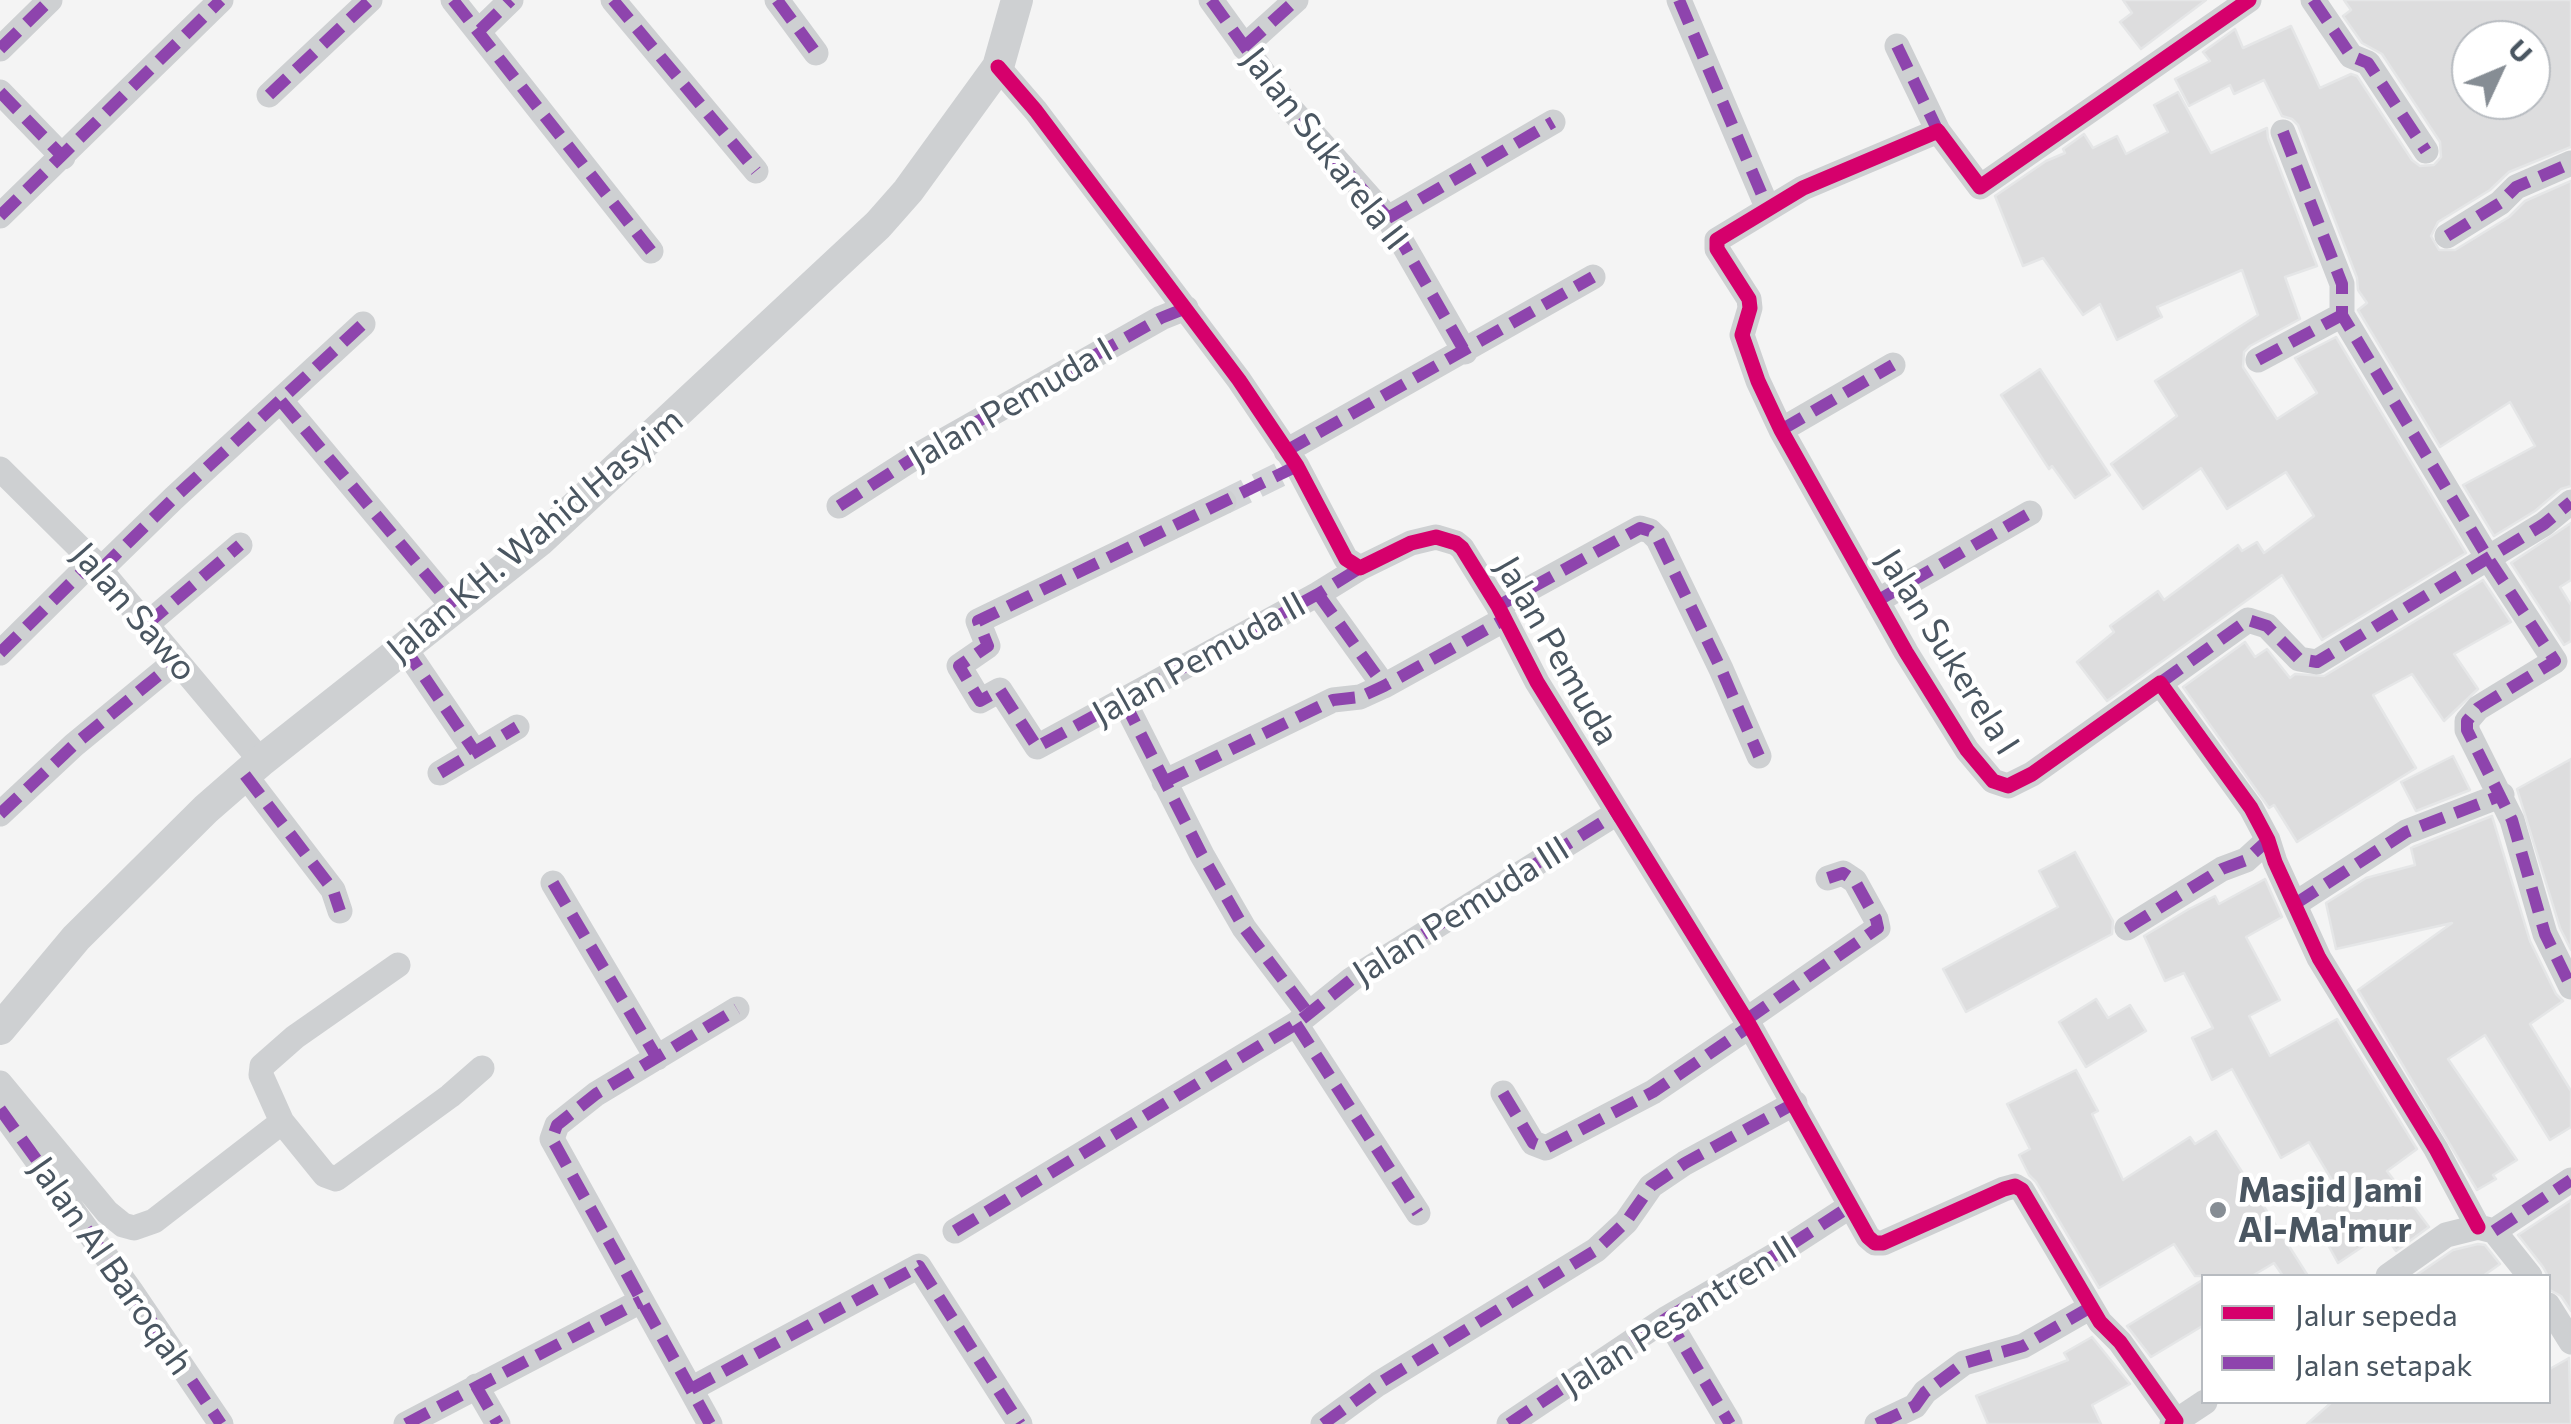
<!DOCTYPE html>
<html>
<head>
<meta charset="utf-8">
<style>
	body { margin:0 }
	#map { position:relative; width:2571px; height:1424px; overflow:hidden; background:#f4f4f4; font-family:Commissioner,sans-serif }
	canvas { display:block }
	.legend { position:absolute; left:2201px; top:1274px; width:350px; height:130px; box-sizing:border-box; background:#fff; border:2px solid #b7bbc0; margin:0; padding:12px 18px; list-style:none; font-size:30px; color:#4a5661 }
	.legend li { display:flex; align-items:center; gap:20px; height:50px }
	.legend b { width:50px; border:2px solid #b7bbc0 }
	.north { position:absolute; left:2451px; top:20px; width:100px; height:100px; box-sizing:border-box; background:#fff; border:2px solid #b7bbc0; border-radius:50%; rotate:46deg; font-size:28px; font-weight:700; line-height:40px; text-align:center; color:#4a5661 }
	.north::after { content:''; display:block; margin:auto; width:35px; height:45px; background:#868d94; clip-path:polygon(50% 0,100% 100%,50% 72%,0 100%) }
</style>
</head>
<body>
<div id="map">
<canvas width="2571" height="1424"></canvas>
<ul class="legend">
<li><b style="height:12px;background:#d6006c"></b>Jalur sepeda</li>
<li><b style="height:12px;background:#8e44ad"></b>Jalan setapak</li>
</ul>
<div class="north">U</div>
</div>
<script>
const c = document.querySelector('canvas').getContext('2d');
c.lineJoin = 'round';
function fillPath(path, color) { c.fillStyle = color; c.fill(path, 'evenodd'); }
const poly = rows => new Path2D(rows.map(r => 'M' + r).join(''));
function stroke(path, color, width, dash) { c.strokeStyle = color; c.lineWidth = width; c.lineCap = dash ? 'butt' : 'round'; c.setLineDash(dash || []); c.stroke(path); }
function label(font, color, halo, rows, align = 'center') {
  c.font = font + ' Commissioner,sans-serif'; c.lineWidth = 9; c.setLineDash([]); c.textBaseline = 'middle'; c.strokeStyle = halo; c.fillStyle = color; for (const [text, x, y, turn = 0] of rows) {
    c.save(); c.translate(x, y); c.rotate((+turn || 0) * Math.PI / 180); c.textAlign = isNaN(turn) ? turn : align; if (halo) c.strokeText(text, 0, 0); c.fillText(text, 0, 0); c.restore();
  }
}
const building = poly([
	[2123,0,2206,0,2141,49,2120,22,2132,13,2123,0],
	[2344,0,2571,0,2571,147,2509,172,2490,190,2438,222,2431,236,2439,250,2455,250,2509,217,2525,201,2571,181,2571,486,2561,489,2535,511,2494,536,2463,485,2535,446,2510,402,2440,447,2358,310,2367,303,2358,290,2357,278,2298,125,2292,119,2282,116,2264,80,2234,94,2230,85,2189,106,2175,79,2210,61,2203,52,2235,29,2243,48,2291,26,2320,88,2351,74,2357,76,2412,160,2420,166,2434,165,2441,157,2440,142,2382,54,2362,43,2343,16,2351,10,2344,0],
	[2471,40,2531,40,2531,100,2471,100,2471,40],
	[2178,92,2211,153,2267,128,2268,138,2317,266,2285,277,2300,319,2250,346,2244,352,2243,367,2277,419,2317,393,2295,358,2336,337,2466,553,2322,640,2282,575,2107,701,2077,662,2114,632,2110,626,2158,591,2164,600,2238,545,2242,551,2257,542,2264,553,2314,516,2286,472,2227,509,2201,468,2143,509,2111,464,2177,416,2155,381,2258,315,2242,270,2157,307,2162,317,2117,340,2100,304,2083,315,2043,258,2023,266,1995,196,2046,161,2065,153,2063,149,2084,134,2093,148,2117,136,2126,154,2168,132,2154,105,2178,92],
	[2040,369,2110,475,2075,498,2052,466,2049,469,2001,395,2040,369],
	[2571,523,2571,580,2560,587,2571,605,2571,641,2564,645,2511,563,2571,523],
	[2483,580,2511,622,2454,654,2478,689,2444,721,2412,674,2373,695,2416,768,2297,842,2274,805,2269,808,2183,687,2245,642,2255,657,2267,649,2290,678,2295,674,2324,676,2483,580],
	[2453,756,2470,790,2416,811,2401,782,2453,756],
	[2571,759,2571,950,2560,928,2517,789,2571,759],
	[2492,816,2530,941,2556,994,2563,1001,2530,1024,2571,1091,2571,1127,2550,1140,2485,1035,2448,1059,2517,1160,2493,1175,2496,1179,2477,1190,2358,990,2452,923,2336,949,2326,903,2366,878,2415,865,2411,848,2413,847,2492,816],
	[2075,852,2113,921,2112,934,1966,1012,1943,969,2058,907,2039,871,2075,852],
	[2265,879,2282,917,2246,937,2280,1000,2249,1016,2270,1056,2337,1019,2417,1149,2387,1171,2429,1227,2396,1251,2383,1233,2338,1263,2304,1201,2333,1182,2309,1142,2281,1158,2232,1069,2212,1080,2192,1038,2213,1028,2184,973,2165,981,2144,936,2189,909,2215,896,2219,904,2265,879],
	[2096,999,2108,1018,2130,1005,2146,1031,2086,1067,2059,1022,2096,999],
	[2076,1070,2098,1111,2092,1114,2123,1180,2190,1137,2195,1144,2216,1131,2308,1276,2283,1276,2274,1263,2252,1276,2195,1276,2174,1244,2099,1288,2036,1182,2029,1175,2019,1155,2030,1149,2007,1104,2076,1070],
	[2571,1200,2571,1311,2561,1296,2548,1289,2548,1276,2543,1267,2518,1235,2571,1200],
	[2478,1244,2485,1245,2500,1264,2483,1276,2415,1276,2453,1250,2478,1244],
	[2204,1279,2204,1325,2151,1357,2127,1326,2204,1279],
	[2092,1337,2130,1384,2092,1405,2101,1424,1988,1424,1976,1396,2068,1360,2064,1353,2092,1337],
	[2569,1358,2571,1424,2307,1424,2332,1402,2548,1402,2548,1370,2569,1358]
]);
fillPath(building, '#ddddde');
stroke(building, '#e5e6e7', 2.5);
stroke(poly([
	[1224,502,1289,470]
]), '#d2d4d7', 25, [25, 12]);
stroke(poly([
	[453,0,651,251],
	[613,0,756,171],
	[777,0,816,53],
	[1211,0,1283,100,1388,218,1465,352],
	[1679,0,1768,209],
	[2249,0,1980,187,1938,131,1803,188,1717,240,1717,249,1749,299,1750,308,1742,335,1758,381,1781,430,1906,652,1967,750,1993,781,2008,786,2032,774,2160,683,2251,808,2268,840,2275,862,2319,958,2436,1149,2478,1227],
	[2313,0,2351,56,2368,63,2426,151],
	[480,30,511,0],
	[1897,46,1938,131],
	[1244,47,1296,0],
	[0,49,50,0],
	[998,67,1036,111,1239,380,1297,466,1346,559,1360,568,1411,543,1436,537,1456,543,1462,548,1498,606,1537,682,1750,1026,1868,1237,1875,1243,1883,1243,2004,1189,2015,1186,2022,1190,2100,1322,2120,1342,2176,1421],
	[0,92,63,157],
	[269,95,370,0],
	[2283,132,2342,284,2342,315,2488,558,2555,661,2478,708,2467,721,2467,730,2512,820,2545,934,2571,987],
	[0,216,221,0],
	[1388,218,1553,122],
	[2447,236,2500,203,2516,187,2571,163],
	[2258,360,2342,315],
	[281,401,454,608],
	[1781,430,1893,365],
	[1286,451,1593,277],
	[0,469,93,561,261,761],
	[1224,502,978,621,988,646,959,666,980,701,1000,690,1037,747,1318,594,1360,568],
	[839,506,920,454,1161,318,1186,308],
	[100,570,174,498,363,324],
	[1318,594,1384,686],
	[1877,601,2030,513],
	[1498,606,1640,528,1650,531,1658,539,1721,669,1759,756],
	[146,625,240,545],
	[404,647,475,752],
	[0,653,93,561],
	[2160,683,2248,620,2267,626,2299,659,2317,662,2544,524,2571,502],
	[1124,701,1202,855,1244,928,1308,1013],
	[440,773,517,727],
	[245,775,333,890,340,911],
	[1164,782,1333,700,1360,697,1384,686,1505,619],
	[0,814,74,745,176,661],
	[553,883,657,1058],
	[2295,904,2406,832,2502,795],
	[2127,928,2222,869,2246,860,2268,840],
	[1746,1020,1878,928,1876,919,1855,881,1843,873,1828,878],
	[1296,1024,1418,1213],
	[0,1083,107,1212,123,1225,134,1228,154,1221,282,1122,325,1175,336,1179,450,1096,482,1068],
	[1503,1093,1533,1143,1546,1148,1653,1092,1750,1026],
	[0,1109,131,1291,221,1424],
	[282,1122,261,1075,262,1066,295,1037,398,965],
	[955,1231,1296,1024,1352,979,1617,813],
	[2494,1231,2571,1180],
	[2388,1276,2446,1235,2478,1227,2494,1231,2530,1276],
	[2548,1305,2571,1342],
	[1667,1318,1730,1424],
	[476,1386,498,1424],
	[691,1389,919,1266,1020,1424],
	[406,1424,641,1301],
	[710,1424,552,1139,557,1125,596,1094,737,1009],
	[1323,1424,1378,1384,1596,1250,1626,1222,1651,1186,1685,1163,1795,1103],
	[1509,1424,1667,1318,1775,1255,1849,1207],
	[1877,1424,1915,1406,1925,1392,1964,1363,2023,1346,2091,1307],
	[2172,1424,2205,1402]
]), '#ced0d2', 25);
stroke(poly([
	[0,1029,76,938,206,809,261,761,539,541,878,225,908,191,998,67,1017,0]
]), '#ced0d2', 32);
stroke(poly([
	[453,0,651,251],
	[613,0,756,171],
	[777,0,816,53],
	[1211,0,1283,100,1388,218,1465,352],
	[1679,0,1768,209],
	[2313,0,2351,56,2368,63,2426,151],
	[480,30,511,0],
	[1897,46,1938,131],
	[1244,47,1296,0],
	[0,49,50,0],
	[0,92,63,157],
	[269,95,370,0],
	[2283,132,2342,284,2342,315,2488,558,2555,661,2478,708,2467,721,2467,730,2512,820,2545,934,2571,987],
	[0,216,221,0],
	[1388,218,1553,122],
	[2447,236,2500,203,2516,187,2571,163],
	[2258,360,2342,315],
	[281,401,454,608],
	[1781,430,1893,365],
	[1286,451,1593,277],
	[1297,466,978,621,988,646,959,666,980,701,1000,690,1037,747,1318,594,1360,568],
	[839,506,920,454,1161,318,1186,308],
	[100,570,174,498,363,324],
	[1318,594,1384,686],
	[1877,601,2030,513],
	[1498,606,1640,528,1650,531,1658,539,1721,669,1759,756],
	[146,625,240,545],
	[404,647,475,752],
	[0,653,93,561],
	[2160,683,2248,620,2267,626,2299,659,2317,662,2544,524,2571,502],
	[1124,701,1202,855,1244,928,1308,1013],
	[440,773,517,727],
	[245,775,333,890,340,911],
	[1164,782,1333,700,1360,697,1384,686,1505,619],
	[0,814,74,745,176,661],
	[553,883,657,1058],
	[2295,904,2406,832,2502,795],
	[2127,928,2222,869,2246,860,2268,840],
	[1746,1020,1878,928,1876,919,1855,881,1843,873,1828,878],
	[1296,1024,1418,1213],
	[1503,1093,1533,1143,1546,1148,1653,1092,1750,1026],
	[0,1109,131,1291,221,1424],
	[955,1231,1296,1024,1352,979,1617,813],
	[2494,1231,2571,1180],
	[1667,1318,1730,1424],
	[476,1386,498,1424],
	[691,1389,919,1266,1020,1424],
	[406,1424,641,1301],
	[710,1424,552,1139,557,1125,596,1094,737,1009],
	[1323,1424,1378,1384,1596,1250,1626,1222,1651,1186,1685,1163,1795,1103],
	[1509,1424,1667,1318,1775,1255,1849,1207],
	[1877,1424,1915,1406,1925,1392,1964,1363,2023,1346,2091,1307]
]), '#8e44ad', 12, [25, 12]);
stroke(poly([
	[2249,0,1980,187,1938,131,1803,188,1717,240,1717,249,1749,299,1750,308,1742,335,1758,381,1781,430,1906,652,1967,750,1993,781,2008,786,2032,774,2160,683,2251,808,2268,840,2275,862,2319,958,2436,1149,2478,1227],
	[998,67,1036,111,1239,380,1297,466,1346,559,1360,568,1411,543,1436,537,1456,543,1462,548,1498,606,1537,682,1750,1026,1868,1237,1875,1243,1883,1243,2004,1189,2015,1186,2022,1190,2100,1322,2120,1342,2176,1421,2172,1424]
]), '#d6006c', 15);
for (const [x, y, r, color] of [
	[2218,1210,10,"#868d94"]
]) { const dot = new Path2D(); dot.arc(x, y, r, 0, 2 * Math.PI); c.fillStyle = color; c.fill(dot); stroke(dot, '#fff', 4); }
label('35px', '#4a5661', '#fff', [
	["Jalan Sukarela II",1325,149,52],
	["Jalan Pemuda I",1011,404,-30],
	["Jalan KH. Wahid Hasyim",535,535,-40],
	["Jalan Sawo",134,612,49],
	["Jalan Pemuda",1557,651,60],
	["Jalan Sukerela I",1948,652,58],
	["Jalan Pemuda II",1199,659,-29],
	["Jalan Pemuda III",1461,911,-32],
	["Jalan Al Baroqah",111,1266,55],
	["Jalan Pesantren II",1679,1316,-32]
]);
label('bold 35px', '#4a5661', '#fff', [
	["Masjid Jami",2238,1190],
	["Al-Ma'mur",2238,1230]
], 'left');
</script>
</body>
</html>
